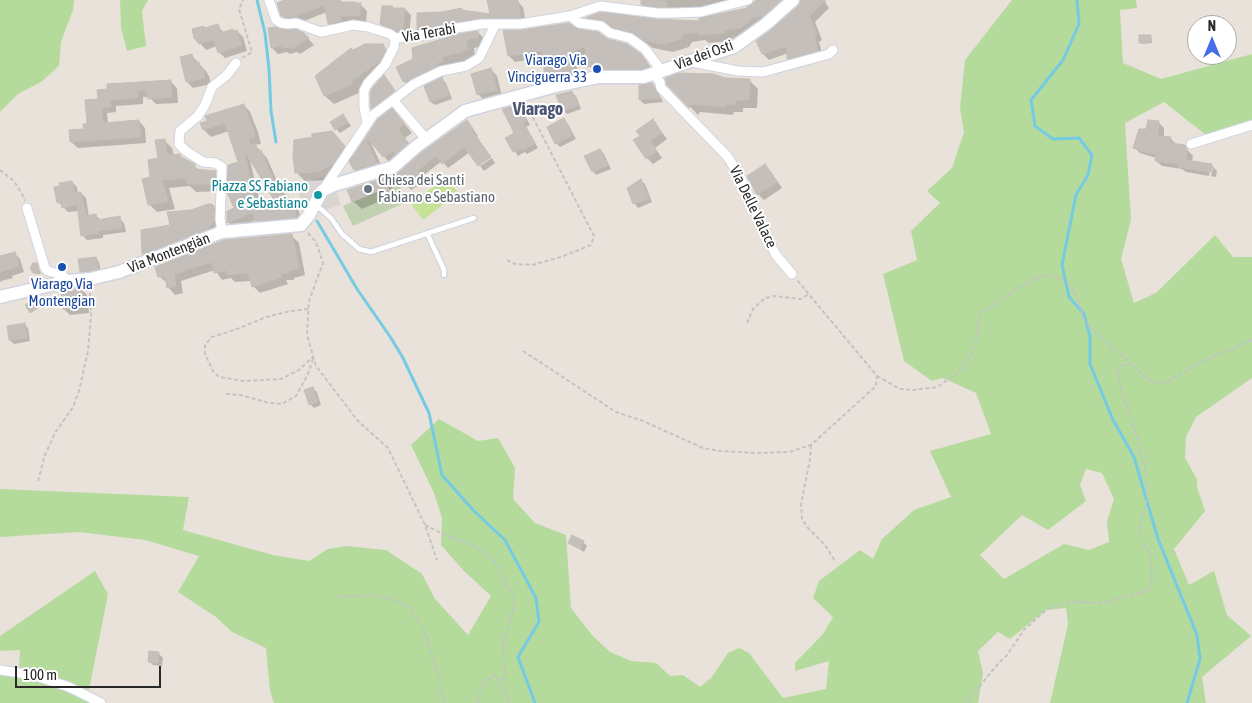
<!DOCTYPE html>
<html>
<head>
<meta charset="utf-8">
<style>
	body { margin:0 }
	#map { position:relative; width:1252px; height:703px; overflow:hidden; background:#e9e2da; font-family:"Asap Condensed",sans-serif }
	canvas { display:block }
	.north { position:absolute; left:1187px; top:15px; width:50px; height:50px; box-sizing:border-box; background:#fff; border:1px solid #a9a9a9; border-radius:50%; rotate:0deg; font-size:14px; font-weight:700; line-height:20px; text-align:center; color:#282828 }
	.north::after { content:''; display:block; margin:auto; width:18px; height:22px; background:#476de9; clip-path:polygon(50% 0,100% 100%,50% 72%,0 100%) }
	.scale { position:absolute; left:15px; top:666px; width:146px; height:22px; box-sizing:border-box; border:2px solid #282828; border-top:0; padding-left:6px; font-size:15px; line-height:18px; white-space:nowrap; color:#282828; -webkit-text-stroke:4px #fff; paint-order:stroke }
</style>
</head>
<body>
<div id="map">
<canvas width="1252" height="703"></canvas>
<div class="north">N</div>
<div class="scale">100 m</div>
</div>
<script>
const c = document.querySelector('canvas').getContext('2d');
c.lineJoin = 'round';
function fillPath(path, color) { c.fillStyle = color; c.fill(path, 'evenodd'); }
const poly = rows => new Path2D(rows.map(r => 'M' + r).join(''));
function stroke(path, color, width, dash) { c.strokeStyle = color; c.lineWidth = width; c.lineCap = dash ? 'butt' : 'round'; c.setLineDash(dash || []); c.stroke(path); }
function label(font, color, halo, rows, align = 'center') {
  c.font = font + ' "Asap Condensed",sans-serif'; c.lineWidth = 4; c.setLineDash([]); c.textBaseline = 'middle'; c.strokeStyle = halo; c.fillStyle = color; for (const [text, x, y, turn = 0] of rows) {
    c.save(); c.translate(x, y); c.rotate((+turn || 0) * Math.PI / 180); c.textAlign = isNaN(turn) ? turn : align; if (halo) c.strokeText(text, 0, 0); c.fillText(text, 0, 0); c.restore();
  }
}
fillPath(poly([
	[0,0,74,0,73,10,61,42,59,66,41,82,18,94,0,112],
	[120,0,148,0,142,11,146,46,127,51,121,28],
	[1012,0,1136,0,1137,8,1120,10,1123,63,1161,79,1252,54,1252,121,1206,135,1164,102,1125,123,1131,220,1121,259,1134,303,1156,293,1215,235,1233,257,1252,257,1252,378,1196,417,1186,437,1185,458,1197,479,1197,487,1205,511,1174,549,1189,585,1214,571,1227,615,1251,636,1202,677,1206,703,1050,703,1068,624,1066,608,1046,610,1010,639,998,632,978,651,983,673,978,703,274,703,270,691,266,648,232,632,216,617,178,592,199,556,145,540,79,532,0,537,0,489,189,497,183,530,273,555,309,561,328,549,346,546,386,550,422,574,435,599,468,635,491,596,464,571,441,545,442,518,434,493,411,445,439,419,478,441,498,438,515,468,513,499,535,523,566,535,571,608,592,635,610,652,631,661,656,663,670,676,683,675,700,687,712,677,728,653,739,648,749,653,783,698,826,689,829,661,795,671,795,663,823,634,833,617,813,598,819,581,860,550,873,559,882,539,914,510,951,497,930,451,991,434,976,393,943,378,932,381,904,361,883,274,917,260,911,231,940,203,927,191,952,168,964,132,960,108,965,60],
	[1086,469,1102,473,1114,499,1107,521,1109,542,1089,550,1064,544,1004,579,980,555,1022,515,1048,530,1086,501,1080,485],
	[95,571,108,594,89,690,19,667,20,650,0,651,0,636],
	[2,673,51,685,91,703,0,703,0,676]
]), '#b4db9b');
fillPath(poly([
	[397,179,407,202,353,226,343,206,378,191,380,196,390,192,386,184]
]), '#c3d1b3');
fillPath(poly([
	[446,177,458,193,423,220,411,204]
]), '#c6e297');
fillPath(poly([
	[324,177,334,185,341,205,309,215,294,185]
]), '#dad5d1');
fillPath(poly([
	[287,0,340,0,344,4,361,5,367,11,366,22,346,22,335,30,329,24,327,12,299,23,289,22,282,15],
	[496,0,517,1,523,7,526,23,488,23,424,35,418,29,441,13,461,9,464,11,492,16],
	[643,0,755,0,722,8,696,11,673,8,673,13,649,11,642,4],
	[756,0,783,0,787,4,748,36,733,38,732,41,709,43,705,40,692,42,689,47,673,52,653,48,643,41,622,35,612,28,595,25,587,18,700,22,748,10],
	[802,0,824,0,829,8,815,22,822,40,819,42,823,57,794,65,788,59,788,53,769,60,763,54,757,42,799,7],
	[392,7,394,9,405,9,411,15,409,37,404,37,387,30,381,24],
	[218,26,224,33,237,31,243,37,247,51,225,58,219,52,217,46,206,50,200,43,206,29],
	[269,29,304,34,314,45,300,54,297,52,290,54,287,52,278,54,272,48],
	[577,30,608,40,640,54,653,70,653,73,596,73,590,67,588,53,575,59,579,78,552,83,546,77,544,57,515,62,509,56],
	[478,32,486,41,486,45,474,48,475,57,473,59,450,65,445,74,412,89,404,81],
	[1151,36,1152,43,1142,44,1140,42],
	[382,45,393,59,388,69,359,91,359,93,334,104,325,96,316,77,353,52],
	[192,56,205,70,209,76,211,84,193,88,187,82],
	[491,69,497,76,502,96,485,101,478,94],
	[385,76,400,97,378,114,372,108,372,93],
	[442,79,446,83,452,99,435,105,431,102,425,87],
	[724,79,749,80,758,89,757,108,743,108,743,112,734,112,733,115,700,112,698,115,668,84],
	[170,81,177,88,178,103,156,104,149,97,143,97,143,104,116,106,116,112,107,113,108,123,139,121,145,128,146,143,78,148,71,142,85,130,99,100],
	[652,84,656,88,663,102,644,104,640,100],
	[572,92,576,96,581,109,567,114,563,110],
	[244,105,250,112,258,132,261,144,255,145,267,158,280,188,297,207,303,223,263,227,256,220,235,229,228,222,235,209,239,163,229,131,211,137,204,130],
	[250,160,275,199,260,203],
	[518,106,522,110,530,125,526,127,538,148,527,154,525,152,518,156,507,138,515,133],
	[400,118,412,133,405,138,415,151,392,165,371,143,384,171,363,178,355,170,349,160,341,172,327,180,305,181,297,173,340,141,354,158,379,120],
	[346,119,351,126,340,133,331,123],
	[564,120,568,124,576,139,560,147,556,143],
	[467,121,478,136,477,137,490,156,478,164,470,152,448,168,442,161,421,177,424,182,411,190,398,174],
	[653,121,667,139,655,148,662,158,653,164,647,158,641,137],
	[1158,122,1164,128,1164,138,1170,138,1176,144,1184,146,1193,156,1192,162,1211,165,1217,171,1216,177,1211,176,1213,168,1210,168,1209,176,1186,172,1182,169,1162,166,1156,161,1156,158,1140,153,1134,147,1147,131],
	[164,140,172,148,174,156,180,156,199,170,215,172,223,180,223,191,196,192,190,186,169,188,175,209,157,212,149,204,151,177,160,159],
	[600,150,604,154,611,169,596,175,593,171],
	[492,158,495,163,484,171,480,166],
	[765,166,771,172,782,188,764,200,758,194],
	[384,180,392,188,398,201,390,204,385,199,362,209,353,201],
	[641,181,645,184,652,202,638,208,635,204,629,189],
	[72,182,77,187,78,194,81,193,86,198,89,217,96,216,101,220,119,218,124,223,126,232,103,235,103,238,87,240,82,235,79,211,68,212,58,202],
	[212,205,222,216,222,231,151,262,143,254,142,231,171,226,192,212],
	[291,235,299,243,305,275,294,278,294,280,286,280,288,284,260,293,253,286,251,281,235,282,231,278,222,280,215,270,181,281,183,293,175,295,168,287,167,283,159,276],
	[14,253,20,259,24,272,12,276,13,278,1,281,0,283,0,259],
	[96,258,99,262,101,272,85,275,81,271],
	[36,264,38,266,41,274,36,274,34,272],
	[81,289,87,295,89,313,70,315,64,309],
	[24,324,28,328,30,341,14,344,10,340],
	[313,389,317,392,321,405,314,408,310,404],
	[583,542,587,546,584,552,569,543],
	[159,654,163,658,162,666,153,665,149,661]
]), '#0003');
stroke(poly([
	[257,0,265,33,269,69,271,111,276,142],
	[1077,0,1079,24,1063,60,1031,100,1035,126,1053,139,1079,138,1092,155,1088,175,1076,195,1062,265,1069,297,1084,314,1090,336,1090,364,1113,420,1134,457,1158,539,1197,635,1200,659,1187,703],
	[317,221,357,289,391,338,403,358,429,413,442,475,474,511,505,540,536,598,539,622,518,657,535,703]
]), '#75cbe3', 3);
const building = poly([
	[284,0,340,0,340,2,355,2,355,3,361,3,360,16,341,16,341,21,328,24,324,5,293,17,283,17,281,16,277,3,284,0],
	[487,0,518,0,521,18,481,18,417,30,417,13,441,12,462,8,462,10,490,14,487,0],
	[641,0,666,0,667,7,641,5,641,0],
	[757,0,781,0,764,15,749,19,749,22,740,28,725,30,724,33,699,35,699,32,683,34,681,39,664,44,643,40,633,33,613,27,602,20,585,18,601,12,656,19,699,21,699,18,747,8,747,7,757,0],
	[801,0,826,0,809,16,817,34,814,36,818,51,787,59,787,46,762,54,756,41,771,30,798,6,801,0],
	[382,6,393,6,392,8,405,8,403,31,397,32,380,24,382,6],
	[569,23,578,29,598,32,608,39,627,44,641,54,647,62,647,67,642,69,603,69,602,65,588,67,585,46,570,53,574,72,545,78,542,51,508,56,503,30,521,30,569,23],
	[218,24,221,33,233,29,233,31,237,30,242,45,218,53,214,40,199,44,194,38,192,29,204,26,205,28,218,24],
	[275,27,287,30,295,29,304,33,309,38,293,48,290,47,282,48,283,45,271,48,268,28,275,27],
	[478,31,478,37,466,40,468,49,465,51,442,57,443,61,437,63,438,66,403,82,396,67,413,59,412,48,458,34,478,31],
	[1139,35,1151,35,1151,42,1139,43,1139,35],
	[365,44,383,44,386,50,380,61,351,82,351,85,324,96,315,76,351,48,353,50,365,44],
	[192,54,194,63,199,62,200,69,203,68,205,78,186,82,180,57,192,54],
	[491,68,497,90,477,95,471,74,491,68],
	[679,73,714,74,725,78,750,79,749,100,735,100,735,105,726,104,725,107,691,104,689,108,667,85,665,78,679,73],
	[384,75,395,91,371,109,370,92,373,87,384,75],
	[442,77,449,95,430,102,424,86,442,77],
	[171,80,172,97,148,99,147,90,137,91,138,98,110,100,111,107,102,107,103,123,139,120,141,137,70,142,69,130,84,129,83,124,87,124,85,100,98,99,97,90,107,89,107,84,171,80],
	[652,83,660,98,639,100,639,85,652,83],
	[572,91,578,105,562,111,556,95,572,91],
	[244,104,251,124,252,124,255,137,249,138,250,145,256,144,257,151,261,150,276,186,278,185,288,200,291,199,297,217,255,221,253,212,227,223,227,211,234,208,227,192,228,165,238,162,225,123,203,130,200,123,207,121,205,116,244,104],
	[244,150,273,198,255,203,244,150],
	[519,105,527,121,523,122,535,143,522,151,521,148,513,152,505,138,514,133,502,109,519,105],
	[392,108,405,124,398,129,408,143,396,154,394,151,383,157,369,140,368,141,365,139,377,163,354,170,349,162,378,119,392,108],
	[343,114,348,122,335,130,330,122,343,114],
	[564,118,573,135,555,144,547,127,564,118],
	[653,119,662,133,650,141,657,151,646,159,633,140,640,136,636,131,653,119],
	[467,120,474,130,472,131,491,157,478,166,464,147,442,164,436,156,417,171,420,176,405,185,396,174,422,152,467,120],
	[1148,120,1159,121,1158,136,1171,137,1170,143,1185,145,1187,149,1186,160,1212,164,1211,172,1178,167,1179,164,1155,161,1156,154,1144,152,1133,148,1139,129,1146,129,1148,120],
	[332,131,345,146,333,164,318,172,295,173,293,156,294,140,313,137,311,134,332,131],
	[165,139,167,155,180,154,181,157,195,164,195,169,216,171,215,184,187,184,185,178,162,180,168,201,148,205,142,179,150,177,148,160,158,158,155,140,165,139],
	[600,149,608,165,592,172,584,156,600,149],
	[765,164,777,182,757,195,747,176,765,164],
	[384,178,390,192,380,197,378,191,352,202,347,190,384,178],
	[641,179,649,199,633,204,627,188,641,179],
	[72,181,75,197,75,193,81,192,86,216,96,214,97,220,120,216,122,228,98,231,99,233,81,236,77,205,62,208,61,202,57,203,54,187,60,186,59,183,72,181],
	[208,204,212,204,214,206,214,222,206,230,142,254,141,230,170,225,167,212,191,210,208,204],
	[292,234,299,268,287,271,287,273,280,273,282,277,252,287,248,273,227,275,226,270,214,273,212,262,182,271,183,272,174,274,176,286,167,288,165,276,158,277,155,267,224,240,292,234],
	[15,252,19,266,0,272,0,256,15,252],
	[96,257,98,269,80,272,78,259,96,257],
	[33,263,37,263,39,273,33,273,30,268,33,263],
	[82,288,83,307,63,309,61,291,82,288],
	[33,299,38,308,30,313,25,305,33,299],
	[25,323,27,338,9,340,7,326,25,323],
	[313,387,318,401,309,405,304,390,313,387],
	[572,535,584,541,580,549,568,543,572,535],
	[149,651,159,652,158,663,148,662,149,651]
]);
fillPath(building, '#c4bfba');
stroke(building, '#c4beb4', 1);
const lane = poly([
	[316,205,331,218,342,234,359,249,371,252,474,218],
	[427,233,444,270,444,275]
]);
const street = poly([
	[269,0,276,20,281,23,288,24,296,23,321,32,353,25,368,27,390,34,395,38],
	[570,16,579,23,601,26,610,33,630,38,645,49,661,70],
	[395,38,430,35,457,28,482,24,520,24,570,16,600,6,657,13,674,13,701,12,748,0],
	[692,62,738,71,763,72,829,54,833,50],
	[652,73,660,82,661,88,727,156,741,178,763,230,776,255,792,274],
	[393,100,426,139],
	[367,122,364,107,364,91,368,83,385,65,394,47,395,38],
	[1191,144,1252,125],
	[323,190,373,115,414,84,441,71,466,66,479,58,495,25],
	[27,208,45,268,48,271,62,275,68,281],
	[222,232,220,219,222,167,215,163,203,162,186,151,179,144,180,131,198,116,205,105,212,87,227,75,236,63],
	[0,670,33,675,69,687,101,703]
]);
const secondary = poly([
	[0,297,68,281,90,279,119,272,222,232,301,225,309,215,322,191,334,185,393,167,417,146,465,111,559,85,598,77,643,77,718,52,734,47,766,24,793,0]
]);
stroke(lane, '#d0d4e0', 7);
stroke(street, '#d0d4e0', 11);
stroke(secondary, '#d0d4e0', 15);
stroke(poly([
	[242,58,252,52,239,9,243,0],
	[0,170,14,181,22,194,25,201],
	[308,233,316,242,323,263,309,301,307,335,316,366,358,421,388,448,425,525,437,560],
	[507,260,515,264,532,265,561,257,591,245,594,236,527,106],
	[308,309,291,311,266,317,240,328,212,337,205,345,205,354,213,371,219,377,244,381,281,379,299,370,313,357],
	[747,323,753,309,765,298,774,296,801,299,809,294],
	[523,351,616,412,643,421,703,448,720,451,755,453,789,452,811,445,876,386,877,376,797,280],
	[877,376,900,389,914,390,937,387,958,373,971,356,977,338,978,319,980,313,1035,278,1051,275,1062,279,1070,285,1078,299,1083,318,1096,333,1148,379,1158,383,1167,382,1199,363,1252,340],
	[226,394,241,395,269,403,282,404,296,396,308,374,313,359],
	[811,445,810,459,801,505,802,519,808,528,825,545,835,561],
	[38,481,45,455,55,433,73,407,79,391,88,351,91,316,90,289],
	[425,525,449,537,470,544,486,553,494,560,504,577,513,597,514,606,503,644,505,674,501,684],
	[337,597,368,595,392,599,410,607,426,635,439,677,444,703],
	[478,703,482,683,495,675,506,692,509,703],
	[969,703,970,698,997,665,1007,655,1024,630,1046,610,1068,602,1104,603,1149,590,1152,581,1152,572,1150,554,1141,539,1140,524,1146,503,1148,489,1145,467,1138,441,1122,394,1117,368,1121,365,1131,364]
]), '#c3c3c3', 2, [4, 2.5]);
stroke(lane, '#fff', 4.5);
stroke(street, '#fff', 9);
stroke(secondary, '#fff', 12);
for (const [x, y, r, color] of [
	[597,69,5,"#1a4fb4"],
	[368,189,5,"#6b7280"],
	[318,195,5,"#0f9aa8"],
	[62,267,5,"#1a4fb4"]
]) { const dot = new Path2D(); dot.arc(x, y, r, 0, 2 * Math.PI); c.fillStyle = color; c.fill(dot); stroke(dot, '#fff', 2); }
label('15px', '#282828', '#fff', [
	["Via Terabi",429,33,-10],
	["Via dei Osti",704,55,-20],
	["Via Delle Valace",753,207,64],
	["Via Montengiàn",169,253,-21]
]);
label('15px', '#164399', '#fff', [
	["Viarago Via",587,60],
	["Vinciguerra 33",587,77],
	["Viarago Via",62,284,"center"],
	["Montengian",62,301,"center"]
], 'right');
label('15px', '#5b616d', '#fff', [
	["Chiesa dei Santi",378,180],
	["Fabiano e Sebastiano",378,197]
], 'left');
label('15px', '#0d838f', '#fff', [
	["Piazza SS Fabiano",308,186],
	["e Sebastiano",308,203]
], 'right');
label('bold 18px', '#4c5574', '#fff', [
	["Viarago",538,109]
]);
</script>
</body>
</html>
